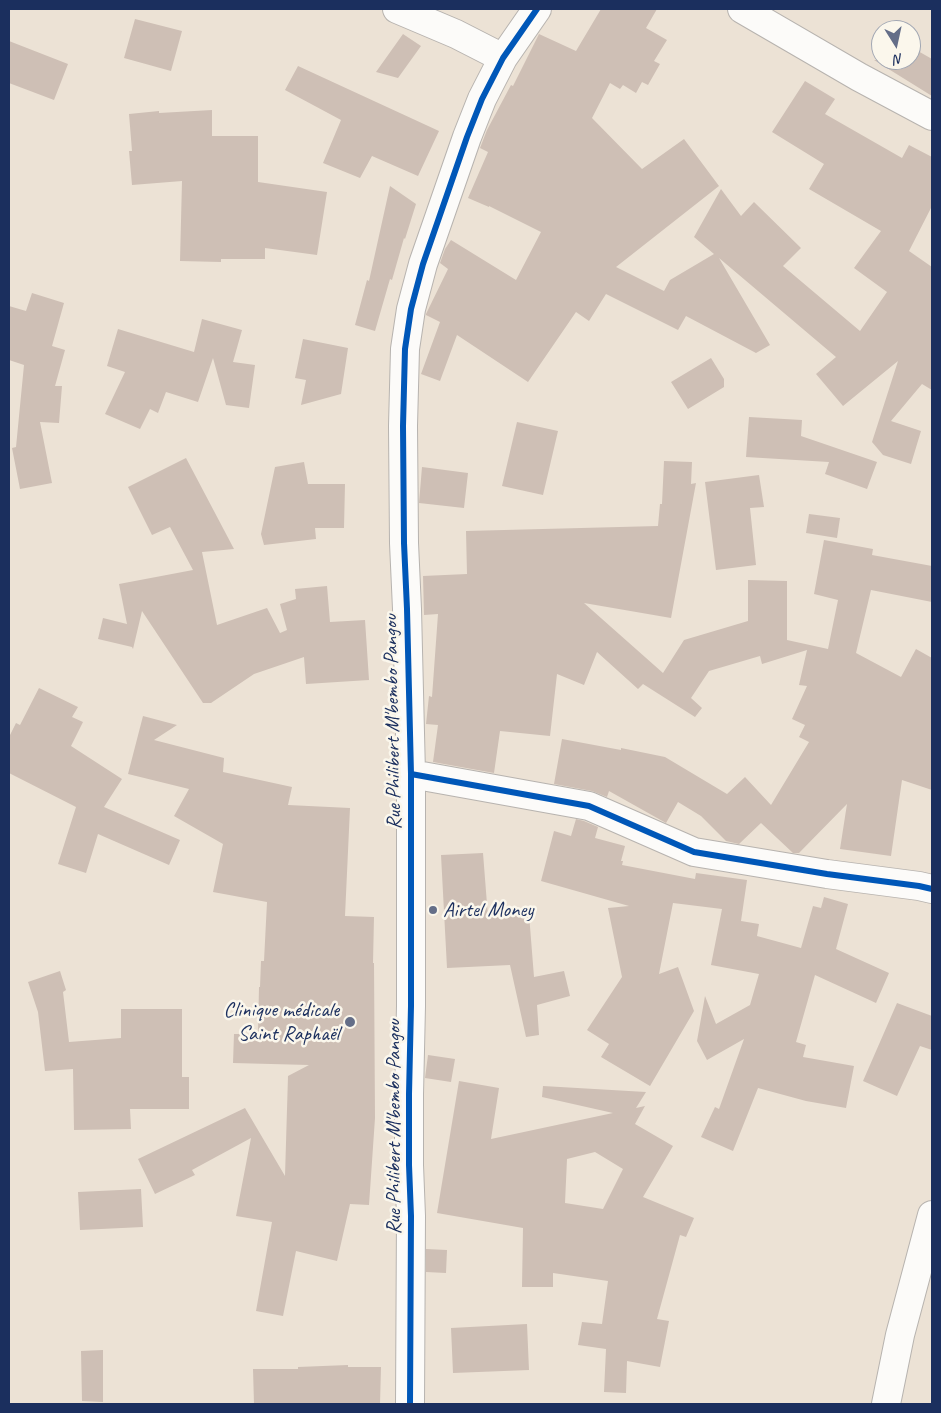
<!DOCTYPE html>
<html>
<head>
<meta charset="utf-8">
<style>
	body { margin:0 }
	#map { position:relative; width:941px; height:1413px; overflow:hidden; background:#ece2d5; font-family:Caveat,sans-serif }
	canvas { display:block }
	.frame { position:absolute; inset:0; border:10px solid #1b2f5e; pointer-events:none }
	.north { position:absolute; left:871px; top:20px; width:50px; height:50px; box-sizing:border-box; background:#fbf7ec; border:1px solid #a1a7b3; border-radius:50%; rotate:170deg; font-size:14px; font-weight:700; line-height:20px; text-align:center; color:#1b2f5e }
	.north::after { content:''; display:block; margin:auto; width:18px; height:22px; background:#646e88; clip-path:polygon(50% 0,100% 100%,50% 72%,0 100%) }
</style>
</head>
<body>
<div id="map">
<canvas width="941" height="1413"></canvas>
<div class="frame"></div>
<div class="north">N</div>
</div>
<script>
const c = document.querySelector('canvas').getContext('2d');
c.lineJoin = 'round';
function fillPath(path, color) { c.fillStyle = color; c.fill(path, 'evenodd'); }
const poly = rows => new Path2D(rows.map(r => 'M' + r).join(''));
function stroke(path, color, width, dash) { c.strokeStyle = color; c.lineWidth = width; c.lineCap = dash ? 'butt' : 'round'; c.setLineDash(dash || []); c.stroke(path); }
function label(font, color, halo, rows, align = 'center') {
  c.font = font + ' Caveat,sans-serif'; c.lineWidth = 5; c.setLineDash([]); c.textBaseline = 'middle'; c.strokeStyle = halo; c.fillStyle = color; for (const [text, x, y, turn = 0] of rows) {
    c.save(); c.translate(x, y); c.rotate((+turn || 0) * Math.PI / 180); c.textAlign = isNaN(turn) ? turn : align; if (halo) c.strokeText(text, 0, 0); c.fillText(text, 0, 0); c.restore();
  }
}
fillPath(poly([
	[601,9,657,9,646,28,667,40,654,61,660,64,648,85,642,82,636,93,623,85,620,89,610,83,592,118,642,169,684,139,719,186,616,267,664,291,670,280,714,254,694,237,721,189,741,216,754,202,801,248,783,266,860,331,887,292,854,268,881,231,809,189,824,164,772,132,805,81,835,99,825,114,902,158,909,145,932,157,932,206,909,251,932,267,932,390,922,384,891,421,921,431,911,464,883,455,872,442,898,361,843,406,816,374,836,357,719,258,770,345,756,353,686,316,678,330,606,294,589,321,576,312,528,382,457,335,440,381,421,374,440,322,426,315,426,314,448,269,440,263,445,249,451,240,516,280,541,232,489,206,489,207,468,198,488,152,480,148,487,130,511,85,513,86,539,34,576,51],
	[135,19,182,31,171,71,124,58],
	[403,34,421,46,398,78,376,72],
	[9,41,68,64,54,100,9,83],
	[911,47,932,59,932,96,874,60,911,60],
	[298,66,439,131,418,176,372,156,360,178,323,163,341,120,285,90],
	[212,110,212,136,258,136,258,182,327,192,317,255,265,248,265,259,221,259,221,262,180,261,182,181,132,185,129,151,132,151,129,114,159,111,159,113],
	[390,186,416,204,405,239,404,238,392,280,390,279,375,331,355,325,367,280,369,281],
	[32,293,64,303,52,346,65,350,55,386,62,386,59,423,40,422,52,483,20,489,12,448,16,447,24,365,9,360,9,306,26,311],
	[202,319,242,330,233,362,255,365,249,408,226,405,213,358,198,402,166,392,158,413,150,409,140,429,105,414,125,372,107,366,118,329,194,352],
	[303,339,348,348,341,394,301,405,306,380,295,378],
	[711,358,724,379,724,387,688,409,671,382],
	[749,417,802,420,801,436,877,462,867,489,825,474,829,462,746,457],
	[517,422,558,431,543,495,502,486],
	[186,458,234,549,202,552,217,625,267,608,280,633,287,630,280,604,296,599,295,589,327,586,330,622,365,620,369,680,306,684,304,657,254,674,211,703,203,703,142,611,133,649,132,647,98,639,103,618,127,624,119,584,193,570,170,527,152,535,128,487],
	[664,461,692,462,691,484,696,483,671,618,584,603,663,673,684,640,748,621,748,580,787,581,787,640,828,649,838,600,814,594,824,540,873,549,872,555,932,566,932,602,871,590,856,653,901,677,916,649,932,658,932,790,902,780,891,856,840,849,847,804,799,853,793,853,761,823,739,844,726,841,701,816,678,802,666,823,609,791,607,797,592,791,554,784,562,739,621,750,621,748,665,757,727,794,745,777,771,805,809,742,799,737,805,725,792,719,807,686,799,685,807,650,762,664,760,656,709,671,691,698,702,708,695,717,643,684,638,689,597,652,584,685,557,674,550,736,500,731,494,773,433,762,438,725,426,724,429,696,432,697,438,614,424,615,423,576,467,574,466,531,658,526,660,504,662,504],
	[304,462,308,484,345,484,344,528,315,528,316,539,264,545,261,534,275,467],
	[422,467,468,473,464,508,419,503],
	[759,475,764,507,750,508,756,565,716,570,705,482],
	[809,514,840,518,837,538,806,533],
	[39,688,78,707,72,717,83,722,71,746,122,779,104,807,180,840,169,865,98,834,86,873,58,864,76,807,9,773,9,737,16,723,20,725],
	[143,716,177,725,154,740,224,758,223,772,292,787,288,805,350,808,345,916,374,917,373,963,374,963,375,1118,369,1205,350,1204,337,1261,296,1251,283,1316,256,1311,272,1222,236,1216,251,1138,192,1170,195,1175,155,1194,138,1159,245,1108,285,1176,288,1076,309,1065,233,1063,234,1034,258,1034,259,987,260,987,261,961,264,961,267,902,213,892,223,844,174,816,189,789,128,774],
	[576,819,584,821,598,827,595,838,625,846,621,861,623,861,622,865,695,879,696,873,747,880,741,921,759,924,757,936,801,948,813,906,821,908,824,897,848,904,836,949,889,973,876,1003,815,975,796,1042,806,1045,803,1057,854,1066,846,1108,806,1101,758,1088,733,1151,701,1137,715,1107,719,1109,744,1039,707,1060,697,1041,705,996,716,1024,750,1005,759,974,711,965,722,909,673,903,659,974,678,967,694,1011,650,1086,601,1057,609,1044,587,1030,622,977,608,908,629,906,541,881,554,831,571,836],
	[483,853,488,917,529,914,534,977,564,971,570,996,537,1005,539,1035,526,1037,510,965,447,968,441,855],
	[60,971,66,990,63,992,69,1042,121,1038,121,1009,182,1009,182,1077,189,1077,189,1109,130,1109,131,1129,74,1130,73,1069,45,1071,38,1012,28,982],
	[897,1003,932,1016,932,1050,920,1046,897,1096,863,1081],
	[428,1055,455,1059,451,1082,425,1078],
	[459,1081,499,1088,491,1139,613,1113,542,1097,543,1086,646,1092,636,1108,645,1106,635,1124,673,1146,643,1197,694,1218,686,1237,680,1235,657,1319,669,1321,660,1367,627,1361,626,1393,604,1392,606,1349,578,1345,582,1322,602,1324,608,1281,553,1273,553,1287,522,1287,523,1228,437,1213],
	[595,1152,623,1169,603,1209,565,1203,567,1159],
	[141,1189,143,1227,80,1230,78,1192],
	[426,1249,447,1250,446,1273,426,1272],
	[527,1324,529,1370,453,1373,451,1328],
	[103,1350,103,1402,82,1401,81,1351],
	[348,1365,348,1367,381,1367,380,1404,254,1404,253,1369,298,1369,298,1367]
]), '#cebfb5');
const minor = poly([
	[397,9,456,34,503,58],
	[742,9,859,77,932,116],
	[411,774,589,806,694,852,827,874,919,886,932,889],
	[410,1404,411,1216,409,1165,409,1094,411,1006,411,774,407,609,404,543,403,426,405,349,411,309,423,264,467,137,482,99,503,58,537,9],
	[886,1404,900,1335,932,1215]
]);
stroke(minor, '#b7b3af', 30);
stroke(minor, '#fcfbf9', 28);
stroke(poly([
	[411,774,589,806,694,852,827,874,919,886,932,889],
	[410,1404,411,1216,409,1165,409,1094,411,1006,411,774,407,609,404,543,403,426,405,349,411,309,423,264,467,137,482,99,503,58,537,9]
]), '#0057b8', 6);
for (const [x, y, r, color] of [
	[433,910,5,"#646e88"],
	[350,1022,6,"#646e88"]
]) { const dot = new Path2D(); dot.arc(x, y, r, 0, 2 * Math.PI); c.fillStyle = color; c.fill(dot); stroke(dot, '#fbf7ec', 2); }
label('21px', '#1b2f5e', '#fbf7ec', [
	["Rue Philibert M'bembo Pangou",393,722,-91],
	["Rue Philibert M'bembo Pangou",394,1127,-90]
]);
label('21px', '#1b2f5e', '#fbf7ec', [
	["Airtel Money",443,910],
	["Clinique médicale",339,1010,"right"],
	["Saint Raphaël",339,1034,"right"]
], 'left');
</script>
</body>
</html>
